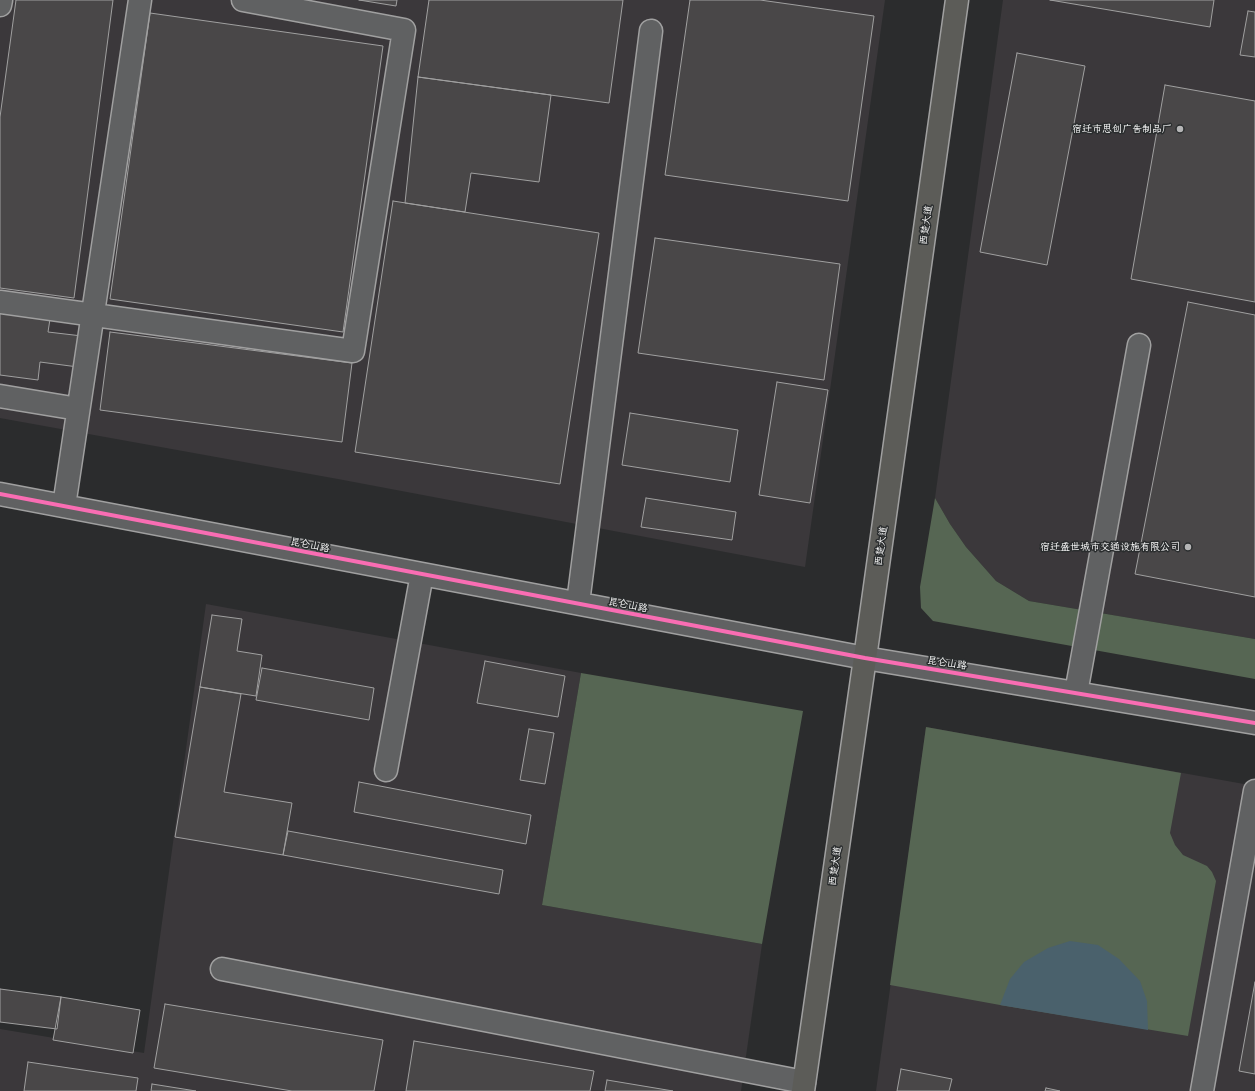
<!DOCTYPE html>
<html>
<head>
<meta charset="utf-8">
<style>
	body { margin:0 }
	canvas { display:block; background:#2b2c2d }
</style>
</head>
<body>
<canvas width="1255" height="1091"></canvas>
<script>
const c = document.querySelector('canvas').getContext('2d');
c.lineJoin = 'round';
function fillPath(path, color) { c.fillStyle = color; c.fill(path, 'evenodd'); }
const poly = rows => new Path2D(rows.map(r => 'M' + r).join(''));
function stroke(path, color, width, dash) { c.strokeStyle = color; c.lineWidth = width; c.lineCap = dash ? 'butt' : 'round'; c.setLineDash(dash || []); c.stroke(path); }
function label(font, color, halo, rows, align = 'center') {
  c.font = font + ' Mali,"LXGW WenKai TC",sans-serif'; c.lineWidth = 3; c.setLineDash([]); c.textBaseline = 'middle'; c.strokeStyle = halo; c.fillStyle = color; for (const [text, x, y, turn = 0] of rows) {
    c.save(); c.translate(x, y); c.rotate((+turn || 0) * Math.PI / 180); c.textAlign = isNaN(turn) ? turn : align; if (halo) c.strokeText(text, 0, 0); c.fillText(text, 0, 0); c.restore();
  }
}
fillPath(poly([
	[0,0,885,0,805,567,338,479,0,418],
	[1003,0,1255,0,1255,639,1029,601,996,581,966,547,950,524,935,498],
	[206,604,581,673,542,905,762,944,741,1091,0,1091,0,1029,144,1053],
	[926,727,1255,786,1255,1091,876,1091]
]), '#3b383b');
fillPath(poly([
	[935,498,950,524,966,547,996,581,1029,601,1255,639,1255,679,933,621,921,608,920,587],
	[581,673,803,711,762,944,542,905],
	[926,727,1181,773,1170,833,1175,845,1183,855,1207,866,1212,872,1216,881,1188,1036,1000,1005,890,985]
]), '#566653');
fillPath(poly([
	[1070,941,1098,945,1119,959,1140,981,1147,1001,1148,1030,1000,1005,1010,979,1024,962,1048,948]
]), '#4a616c');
const building = poly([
	[16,0,113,0,74,298,0,288,0,117,16,0],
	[359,0,397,0,396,6,359,0],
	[429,0,623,0,609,103,418,77,429,0],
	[690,0,760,0,874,16,848,201,665,175,690,0],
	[1050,0,1214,0,1210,27,1050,0],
	[1248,11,1255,12,1255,57,1240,55,1248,11],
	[150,13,383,46,343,332,110,299,150,13],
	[1017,53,1085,66,1047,265,980,252,1017,53],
	[418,77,551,95,539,182,471,173,465,212,405,203,418,77],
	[1165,85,1255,101,1255,302,1131,279,1165,85],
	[393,201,599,233,560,484,355,452,393,201],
	[655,238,840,264,824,380,638,353,655,238],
	[1188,302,1255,315,1255,597,1135,574,1188,302],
	[0,312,50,319,48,332,82,336,78,367,40,362,38,380,0,375,0,312],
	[110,332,352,363,342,442,100,410,110,332],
	[777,382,828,390,810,503,759,495,777,382],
	[630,413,738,430,730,482,622,465,630,413],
	[646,498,736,512,732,540,641,527,646,498],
	[212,615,242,619,237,651,262,655,256,696,200,687,212,615],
	[485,661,565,676,558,717,477,703,485,661],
	[262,668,374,688,369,720,256,700,262,668],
	[200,687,241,694,224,792,292,803,283,855,175,837,200,687],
	[529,729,554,733,545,784,520,780,529,729],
	[359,782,531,815,526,844,354,812,359,782],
	[288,831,503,870,499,894,283,855,288,831],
	[1255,982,1255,1074,1239,1071,1255,982],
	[0,989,61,997,57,1029,0,1022,0,989],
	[61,997,140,1010,133,1053,53,1040,61,997],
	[165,1004,383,1040,374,1091,292,1091,154,1068,165,1004],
	[414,1041,594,1071,590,1091,406,1091,414,1041],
	[28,1062,138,1078,136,1091,24,1091,28,1062],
	[901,1069,952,1079,949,1091,897,1091,901,1069],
	[607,1080,673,1091,605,1091,607,1080],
	[152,1084,196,1091,151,1091,152,1084],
	[1046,1088,1060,1091,1045,1091,1046,1088]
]);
fillPath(building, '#494748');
stroke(building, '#a0a0a0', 1);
const minor = poly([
	[0,5,1,0],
	[0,302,353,351,404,30,243,0],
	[0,396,78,409],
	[0,494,865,658,1255,723],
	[64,506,140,0],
	[578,603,651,31],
	[1076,693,1139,345],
	[386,770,422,574],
	[222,969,804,1082],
	[1202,1091,1255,791]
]);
const major = poly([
	[803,1091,865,658,957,0]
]);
stroke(minor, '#a0a0a0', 25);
stroke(major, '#a0a0a0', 25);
stroke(minor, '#606162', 22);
stroke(major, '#5c5c58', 22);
stroke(poly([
	[0,494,865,658,1255,723]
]), '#f96db3', 4);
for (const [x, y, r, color] of [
	[1180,129,4,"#b5b5b6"],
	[1188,547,4,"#b5b5b6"]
]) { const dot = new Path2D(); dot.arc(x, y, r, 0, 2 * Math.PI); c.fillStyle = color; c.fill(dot); stroke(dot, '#2a2d2e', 1.5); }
label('10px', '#fff', '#2a2d2e', [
	["宿迁市思创广告制品厂",1172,129],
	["宿迁盛世城市交通设施有限公司",1180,547]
], 'right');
label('10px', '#fff', '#2a2d2e', [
	["西楚大道",926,225,-82],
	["昆仑山路",310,545,11],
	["西楚大道",881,546,-82],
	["昆仑山路",628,605,11],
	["昆仑山路",947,663,9],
	["西楚大道",835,866,-82]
]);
</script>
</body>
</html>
